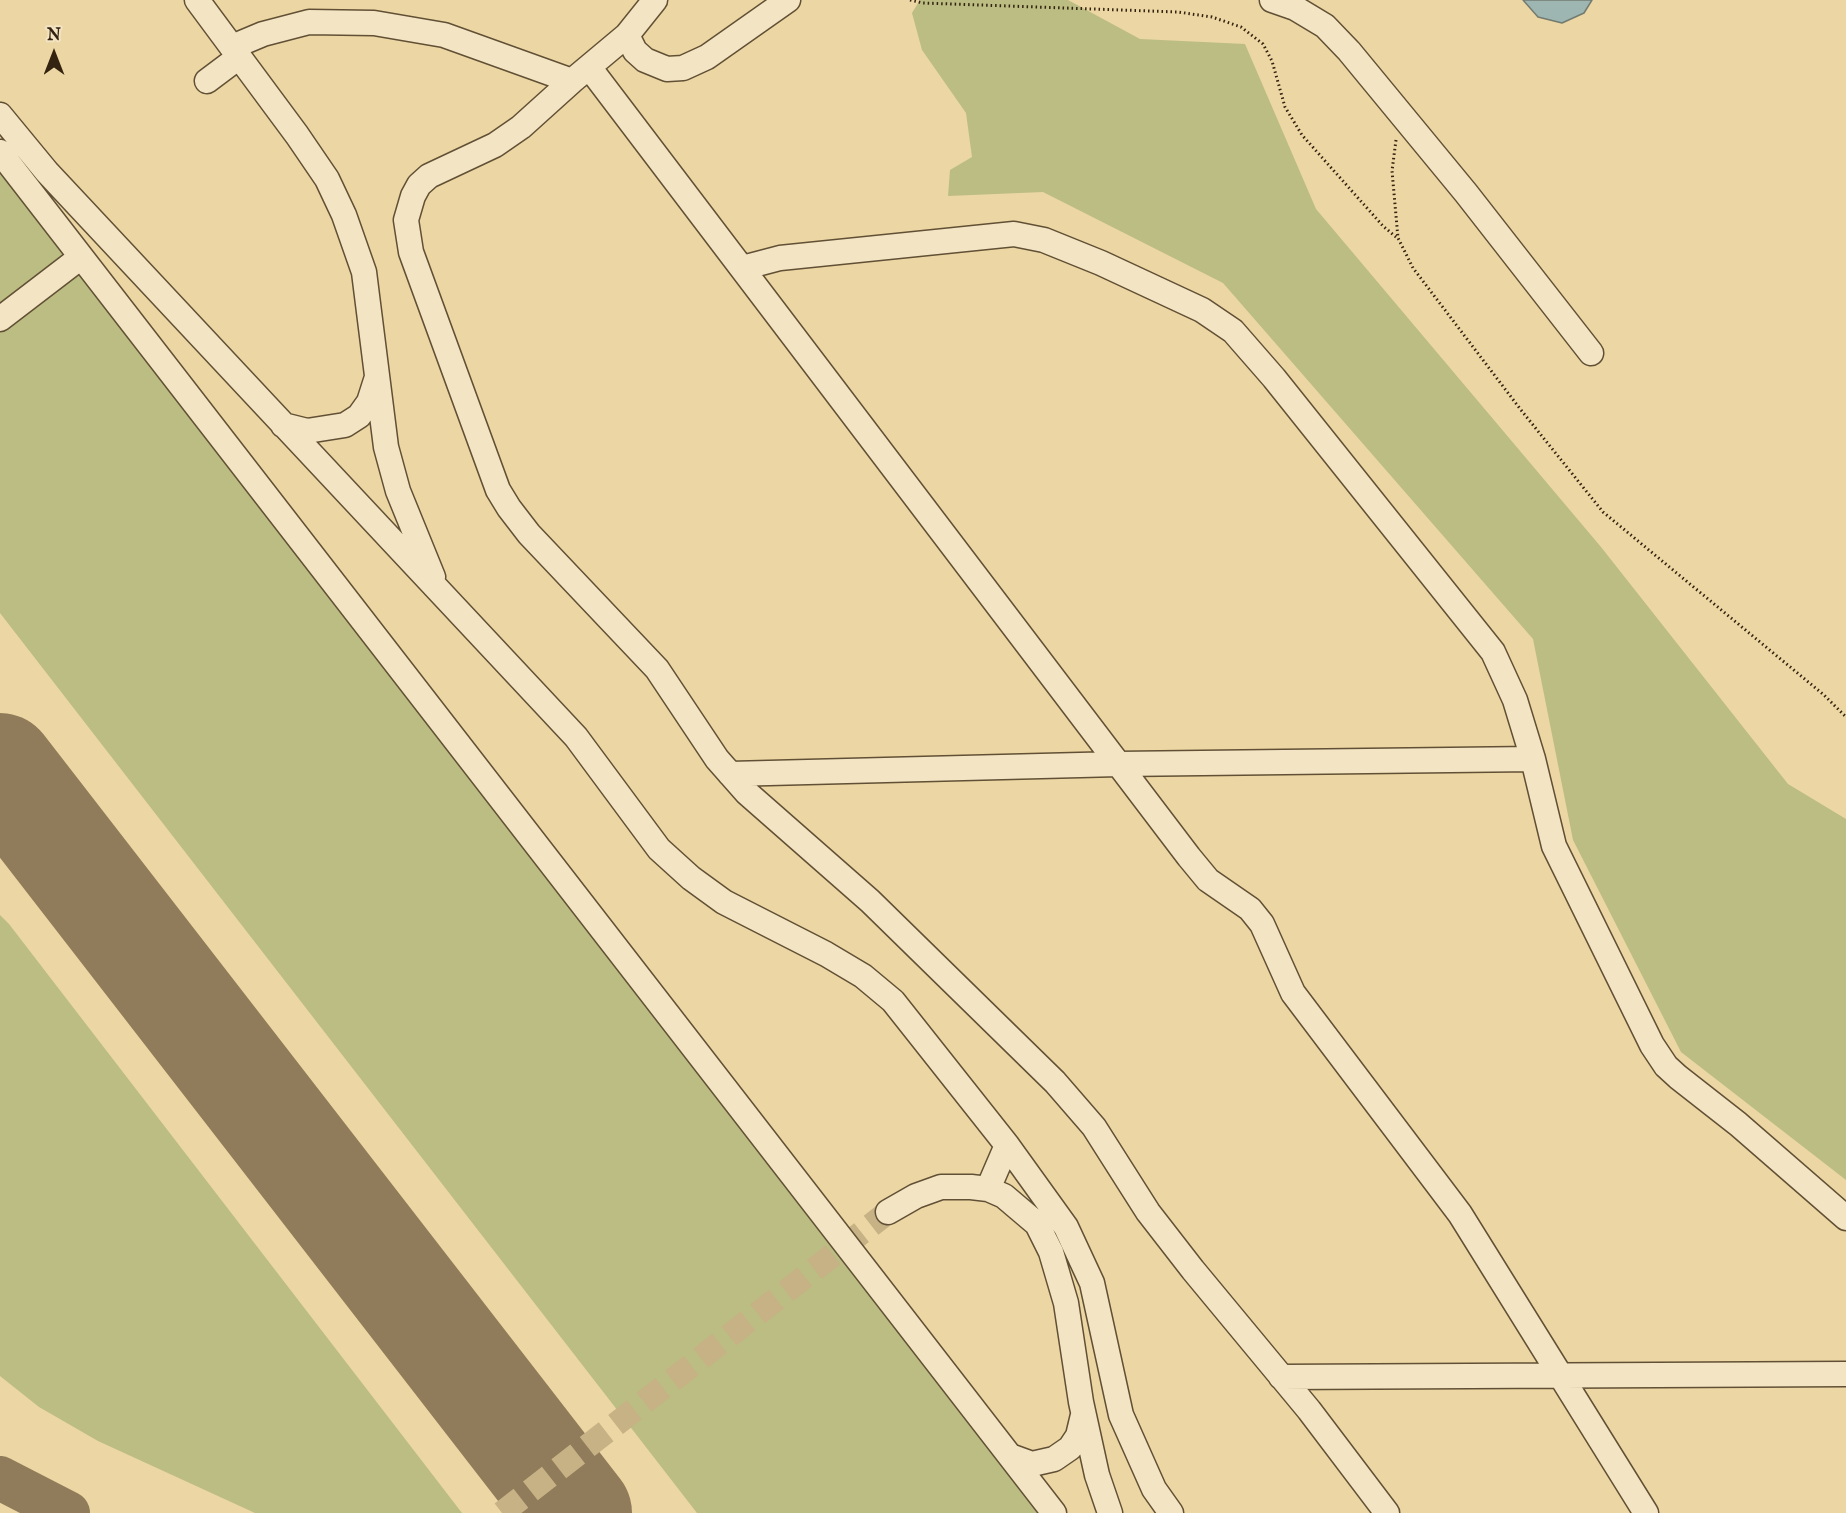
<!DOCTYPE html>
<html>
<head>
<meta charset="utf-8">
<style>
	body { margin:0 }
	#map { position:relative; width:1846px; height:1513px; overflow:hidden; background:#ecd6a3; font-family:"IM FELL English",serif }
	canvas { display:block }
	.north { position:absolute; left:24px; top:24px; width:60px; height:60px; -webkit-text-stroke:4px #f3e4c3; paint-order:stroke; rotate:0deg; font-size:16px; font-weight:700; line-height:24px; text-align:center; color:#332310 }
	.north::after { content:''; display:block; margin:auto; width:21px; height:27px; background:#332310; clip-path:polygon(50% 0,100% 100%,50% 72%,0 100%) }
</style>
</head>
<body>
<div id="map">
<canvas width="1846" height="1513"></canvas>
<div class="north">N</div>
</div>
<script>
const c = document.querySelector('canvas').getContext('2d');
c.lineJoin = 'round';
function fillPath(path, color) { c.fillStyle = color; c.fill(path, 'evenodd'); }
const poly = rows => new Path2D(rows.map(r => 'M' + r).join(''));
function stroke(path, color, width, dash) { c.strokeStyle = color; c.lineWidth = width; c.lineCap = dash ? 'butt' : 'round'; c.setLineDash(dash || []); c.stroke(path); }
fillPath(poly([
	[920,0,1068,0,1140,39,1245,44,1316,209,1601,547,1788,784,1846,819,1846,1180,1681,1052,1573,840,1533,639,1223,283,1043,192,948,196,950,170,972,157,966,113,922,50,912,13],
	[0,152,1054,1513,697,1513,0,613],
	[0,915,9,924,462,1513,255,1513,98,1441,39,1407,0,1376]
]), '#bbbd83');
const water = poly([
	[1523,0,1592,0,1584,13,1562,23,1538,17,1523,0]
]);
fillPath(water, '#9eb6b1');
stroke(water, '#737b71', 1.5);
stroke(poly([
	[0,802,88,882],
	[0,1478,68,1513],
	[559,1489,564,1513]
]), '#907c5a', 44);
stroke(poly([
	[0,768,577,1513]
]), '#907c5a', 110);
stroke(poly([
	[502,1513,888,1212]
]), '#c7b286', 24, [24, 12]);
const minor = poly([
	[197,0,297,135,327,179,344,215,364,272,386,447,398,491,433,577],
	[655,0,627,35,635,51,645,60,667,69,683,68,707,57,788,0],
	[1272,0,1295,8,1325,26,1349,51,1466,193,1591,353],
	[232,47,263,34,309,22,374,23,444,35,572,81,627,35],
	[589,67,1189,857,1208,880,1250,909,1262,924,1293,993,1460,1214,1646,1513],
	[207,81,239,57],
	[572,81,521,127,495,145,429,176,419,185,413,196,406,220,411,252,498,490,509,508,529,534,657,669,717,759,747,793,870,901,1055,1082,1094,1127,1148,1212,1193,1270,1309,1410,1387,1513],
	[0,115,47,172,576,737,659,849,691,878,724,902,826,954,863,976,893,1001,1007,1145,1066,1227,1092,1283,1121,1415,1154,1489,1171,1513],
	[0,152,1054,1513],
	[742,268,780,258,1014,234,1044,240,1101,263,1202,310,1233,331,1274,378,1493,652,1515,700,1533,759,1554,846,1652,1045,1666,1066,1678,1077,1738,1124,1846,1218],
	[0,319,81,257],
	[283,425,307,431,345,425,359,416,369,402,377,377],
	[730,774,1119,764,1533,759],
	[988,1189,1007,1145],
	[888,1212,916,1196,941,1187,971,1187,988,1189,1004,1196,1037,1224,1051,1252,1066,1303,1081,1402,1097,1475,1110,1513],
	[1281,1377,1846,1374],
	[1010,1456,1032,1464,1054,1459,1070,1448,1078,1436,1083,1415]
]);
stroke(minor, '#615035', 27);
stroke(poly([
	[910,0,923,3,1178,12,1212,17,1241,27,1263,44,1272,61,1285,107,1302,135,1383,226,1396,237],
	[1396,140,1392,171,1398,238,1413,268,1521,410,1603,512,1824,695,1846,717]
]), '#332310', 3, [1.5, 3]);
stroke(minor, '#f3e4c3', 24);
</script>
</body>
</html>
